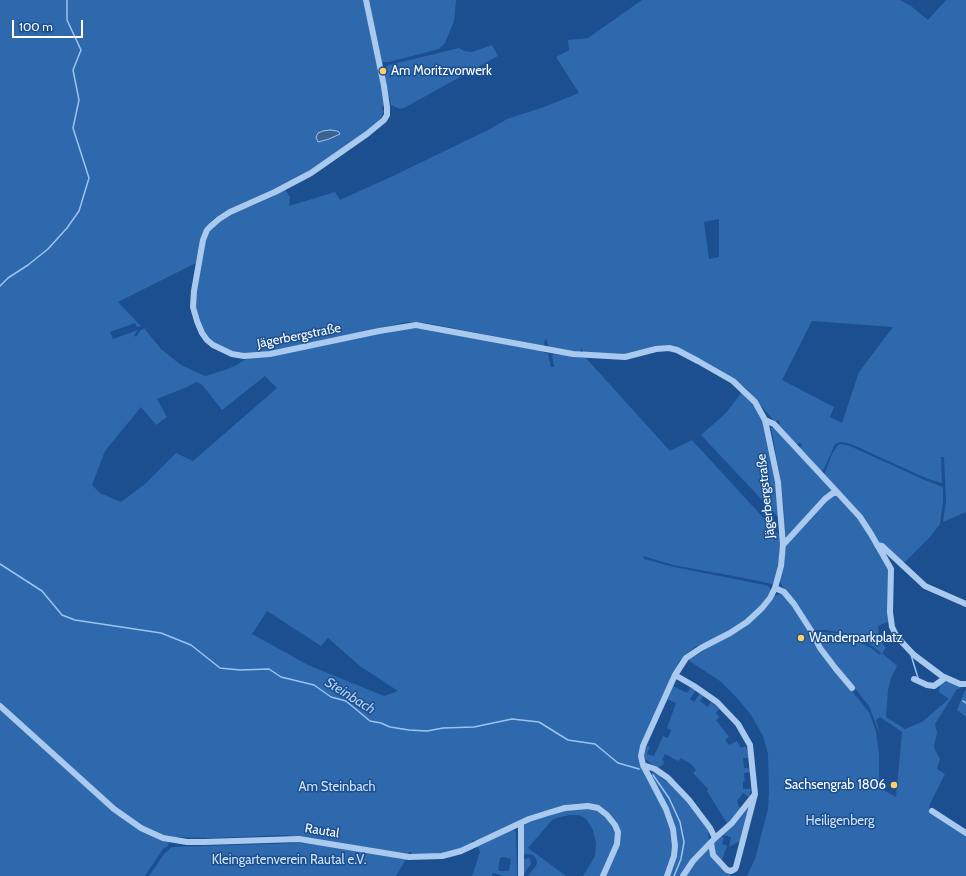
<!DOCTYPE html>
<html>
<head>
<meta charset="utf-8">
<style>
	body { margin:0 }
	#map { position:relative; width:966px; height:876px; overflow:hidden; background:#1b4f8f; font-family:Cabin,sans-serif }
	canvas { display:block }
	.scale { position:absolute; left:12px; top:20px; width:71px; height:18px; box-sizing:border-box; border:2px solid #fff; border-top:0; padding-left:5px; font-size:12px; line-height:14px; white-space:nowrap; color:#fff; -webkit-text-stroke:3px #1b4f8f; paint-order:stroke }
</style>
</head>
<body>
<div id="map">
<canvas width="966" height="876"></canvas>
<div class="scale">100 m</div>
</div>
<script>
const c = document.querySelector('canvas').getContext('2d');
c.lineJoin = 'round';
function fillPath(path, color) { c.fillStyle = color; c.fill(path, 'evenodd'); }
const poly = rows => new Path2D(rows.map(r => 'M' + r).join(''));
function stroke(path, color, width, dash) { c.strokeStyle = color; c.lineWidth = width; c.lineCap = dash ? 'butt' : 'round'; c.setLineDash(dash || []); c.stroke(path); }
function label(font, color, halo, rows, align = 'center') {
  c.font = font + ' Cabin,sans-serif'; c.lineWidth = 3; c.setLineDash([]); c.textBaseline = 'middle'; c.strokeStyle = halo; c.fillStyle = color; for (const [text, x, y, turn = 0] of rows) {
    c.save(); c.translate(x, y); c.rotate((+turn || 0) * Math.PI / 180); c.textAlign = isNaN(turn) ? turn : align; if (halo) c.strokeText(text, 0, 0); c.fillText(text, 0, 0); c.restore();
  }
}
fillPath(poly([
	[0,0,363,0,385,103,384,106,382,107,382,110,384,110,380,121,365,133,309,171,264,195,224,212,213,219,205,229,196,263,118,302,141,326,137,327,135,323,110,332,113,339,138,330,134,335,136,337,140,331,144,328,161,349,181,365,205,376,225,370,237,365,247,358,270,357,394,330,420,328,542,351,548,354,551,367,554,367,552,355,555,354,586,358,670,451,692,440,781,537,778,572,774,583,772,584,744,578,673,565,643,556,644,559,674,567,760,584,768,586,770,588,771,591,760,607,745,621,717,637,695,647,685,655,679,662,674,673,638,755,639,761,645,776,664,809,670,829,673,846,673,855,665,876,605,876,619,845,617,824,609,813,591,804,577,804,564,806,476,841,474,840,472,841,472,844,452,852,441,854,412,855,411,852,409,852,408,854,286,835,212,838,169,837,147,830,118,810,0,704],
	[265,376,277,388,193,461,176,453,145,484,121,502,100,493,92,485,105,451,141,407,156,425,167,417,157,399,187,387,196,382,201,384,208,392,222,410],
	[267,611,321,646,328,638,360,666,398,691,384,696,308,665,252,634],
	[368,0,456,0,454,21,445,43,439,49,389,62,381,62],
	[642,0,900,0,911,6,928,20,946,0,966,0,966,512,943,522,946,502,944,457,941,457,942,483,928,479,851,444,840,442,835,444,824,469,821,472,799,448,802,445,800,443,796,445,778,425,780,423,779,421,778,420,775,422,746,388,734,379,678,348,625,355,584,353,581,348,580,353,549,348,546,339,545,339,544,346,427,323,415,322,407,322,269,352,244,353,233,351,215,343,209,339,204,331,199,320,196,306,196,291,205,241,208,231,226,216,259,203,285,190,290,197,289,206,335,192,340,200,395,175,490,129,507,119,544,107,579,93,556,57,569,50,568,40,588,38],
	[719,219,719,257,709,259,704,222],
	[812,321,893,327,859,372,842,423,830,417,834,407,782,380],
	[492,45,498,56,404,108,400,109,391,105,383,69,389,65,459,48,464,51,472,52],
	[742,392,758,411,764,423,776,483,779,518,701,435,726,413],
	[771,428,774,428,830,488,831,491,785,540,784,512,781,482],
	[840,444,850,446,927,481,943,487,943,502,940,524,930,537,905,562,902,562,879,543,824,475,832,454,837,446],
	[832,495,838,496,859,519,889,568,890,621,878,626,879,638,886,648,882,653,897,666,891,678,888,690,886,717,905,729,922,722,949,699,939,692,940,685,943,683,947,682,951,682,962,688,957,689,935,724,937,733,934,745,935,750,940,759,937,769,945,774,930,804,929,811,966,836,966,876,747,876,755,859,768,809,769,792,768,754,763,736,751,715,738,699,720,681,688,660,728,636,730,636,775,595,784,594,834,669,869,712,876,731,879,754,879,783,885,791,896,797,902,732,880,717,876,720,880,735,869,706,822,647,815,632,839,633,849,636,871,648,880,655,881,653,872,646,849,634,826,630,812,630,782,586,780,581,787,543],
	[673,686,687,693,691,687,696,690,690,699,694,702,700,693,704,695,700,701,708,707,711,702,719,709,716,713,719,717,716,720,729,737,725,740,729,745,737,741,741,748,746,746,749,758,743,758,744,768,749,768,750,772,744,773,745,781,743,782,743,789,751,789,749,797,743,793,737,801,740,810,728,825,707,791,708,789,693,773,696,770,691,764,681,758,678,761,665,754,662,760,664,762,663,765,657,768,644,758,645,745,650,747,647,754,654,756,663,736,668,738,671,730,667,728,676,703,667,699],
	[965,690,966,691,966,717,957,710],
	[0,710,110,808,160,839,169,842,168,846,163,849,145,876,0,876],
	[655,770,661,775,660,777,667,782,668,781,688,801,708,829,709,842,714,859,732,876,669,876,677,856,677,846,650,775],
	[750,803,742,840,729,847,731,837,722,835],
	[577,808,594,809,601,813,614,825,616,839,600,876,583,876,595,856,596,843,593,830,586,819,579,815,569,815,553,819,528,848,566,876,528,876,536,866,537,863,536,858,533,855,527,854,523,855,524,826,527,823,537,818],
	[511,830,514,830,516,832,517,876,501,876,501,875,493,873,492,876,472,876,480,852,477,846],
	[503,857,511,859,509,871,500,871,498,870,500,858],
	[721,836,724,837,722,844,727,846,721,862,713,853,712,847,715,840],
	[299,843,330,846,406,859,396,876,149,876,164,854,172,847],
	[528,858,530,858,531,864,527,869,525,873,523,873,523,861,524,859]
]), '#2e69ad');
const water = poly([
	[330,130,337,131,339,132,340,134,329,139,318,142,316,137,318,133,323,131,330,130]
]);
fillPath(water, '#3c6290');
stroke(water, '#9cc4f0', 1);
stroke(poly([
	[0,286,8,278,28,265,48,249,67,228,79,211,89,178,73,128,79,100,73,70,81,50,67,20,67,0],
	[0,564,42,591,62,615,75,620,161,633,191,645,220,668,240,670,269,669,281,677,314,685,331,697,346,701,370,721,381,723,390,727,409,730,427,731,443,728,474,727,512,719,539,722,568,740,595,744,618,763,639,769],
	[911,655,918,678],
	[963,701,966,703],
	[653,775,669,798,680,822,684,842,681,859,674,876]
]), '#9cc4f0', 1.5);
stroke(poly([
	[366,0,384,86,387,107,387,115,384,120,367,134,311,173,275,192,230,212,219,219,211,226,207,230,203,240,194,291,193,307,197,321,202,333,207,340,213,345,232,354,244,356,270,354,379,331,416,325,573,354,625,357,656,349,669,348,677,350,698,361,733,381,755,402,765,420,778,482,783,545,781,566,775,588,770,598,762,608,747,622,730,633,701,648,686,658,675,675,643,746,641,756,643,765,666,809,673,829,675,846,674,856,667,876],
	[765,420,774,424,825,479,860,517,871,534,891,569,890,612,892,627,897,637,914,655,942,676,960,684,966,684],
	[783,545,825,499,833,493,838,493],
	[877,545,882,546,925,586,966,604],
	[775,588,784,592,794,604,812,632,820,648,836,669,852,688],
	[675,675,694,686,717,702,738,724,750,745,755,794],
	[914,679,927,685,934,686,945,678],
	[0,706,114,809,141,828,163,838,187,842,204,842,299,839,409,857,442,856,461,851,529,819,548,813,565,808,588,806,598,808,607,815,615,825,618,832,617,844,603,876],
	[643,765,655,769,668,778,689,800,710,828,715,838],
	[932,811,966,833],
	[521,876,521,823],
	[683,876,693,861,715,838,732,823,755,794,736,867,735,869,731,871,727,870,713,855,711,843]
]), '#a9c9ee', 6);
for (const [x, y, r, color] of [
	[383,71,4,"#ffd166"],
	[801,638,4,"#ffd166"],
	[894,785,4,"#ffd166"]
]) { const dot = new Path2D(); dot.arc(x, y, r, 0, 2 * Math.PI); c.fillStyle = color; c.fill(dot); stroke(dot, '#1b4f8f', 1.5); }
label('13px', '#fff', '#1b4f8f', [
	["Am Moritzvorwerk",391,71],
	["Wanderparkplatz",809,638],
	["Sachsengrab 1806",886,785,"right"]
], 'left');
label('13px', '#fff', '#1b4f8f', [
	["Jägerbergstraße",299,336,-11],
	["Jägerbergstraße",766,496,-96],
	["Rautal",322,831,9]
]);
label('13px', '#cfe3fa', '#1b4f8f', [
	["Am Steinbach",337,787],
	["Heiligenberg",840,821],
	["Kleingartenverein Rautal e.V.",289,860]
]);
label('italic 14px', '#b5d3f5', '#1b4f8f', [
	["Steinbach",350,696,32]
]);
</script>
</body>
</html>
